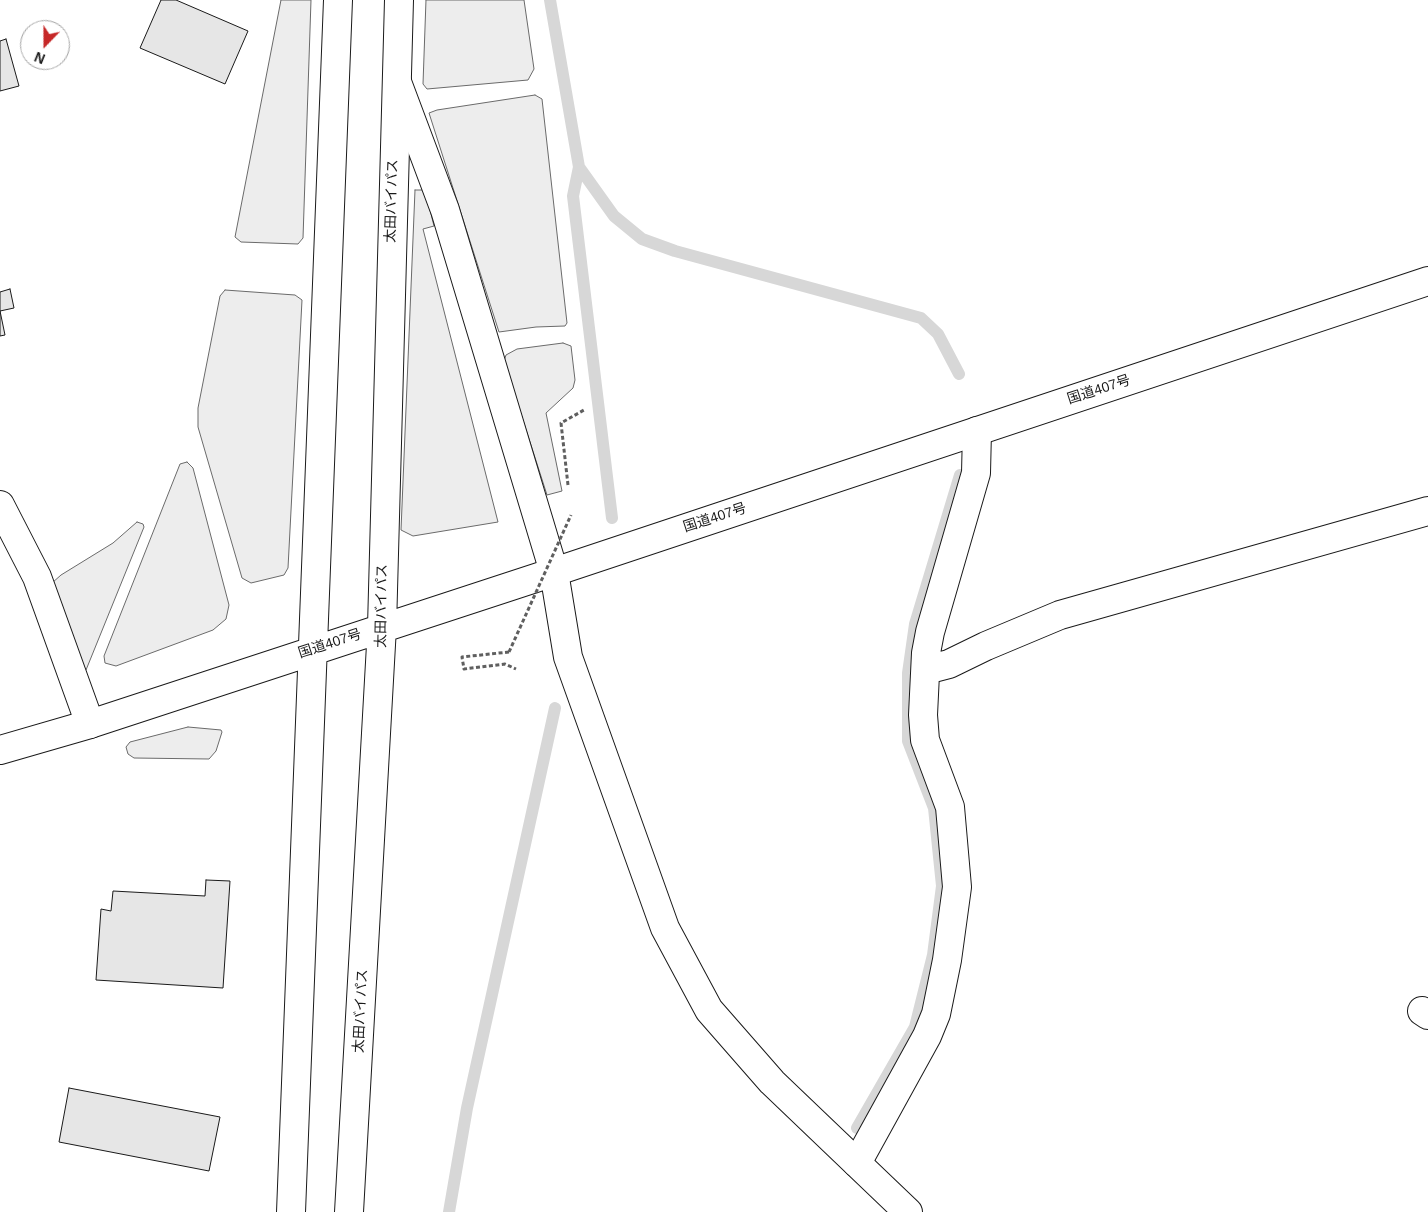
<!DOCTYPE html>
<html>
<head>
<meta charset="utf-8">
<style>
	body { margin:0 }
	#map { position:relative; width:1428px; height:1212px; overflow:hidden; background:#fff; font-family:Arial,sans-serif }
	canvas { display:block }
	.north { position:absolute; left:20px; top:20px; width:50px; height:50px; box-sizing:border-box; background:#fff; border:1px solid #a3a3a3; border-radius:50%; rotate:202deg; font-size:14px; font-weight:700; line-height:20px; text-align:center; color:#1a1a1a }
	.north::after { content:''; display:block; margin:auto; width:18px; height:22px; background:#c62828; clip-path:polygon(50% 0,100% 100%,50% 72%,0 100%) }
</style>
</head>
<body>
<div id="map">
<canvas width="1428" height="1212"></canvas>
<div class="north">N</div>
</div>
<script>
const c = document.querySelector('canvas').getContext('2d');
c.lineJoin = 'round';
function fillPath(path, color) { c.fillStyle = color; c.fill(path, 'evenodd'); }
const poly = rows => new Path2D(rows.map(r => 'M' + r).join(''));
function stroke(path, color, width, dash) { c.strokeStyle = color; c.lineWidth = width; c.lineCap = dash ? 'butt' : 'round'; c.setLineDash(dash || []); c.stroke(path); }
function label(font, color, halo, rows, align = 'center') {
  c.font = font + ' Arial,"Noto Sans JP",sans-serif'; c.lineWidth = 4; c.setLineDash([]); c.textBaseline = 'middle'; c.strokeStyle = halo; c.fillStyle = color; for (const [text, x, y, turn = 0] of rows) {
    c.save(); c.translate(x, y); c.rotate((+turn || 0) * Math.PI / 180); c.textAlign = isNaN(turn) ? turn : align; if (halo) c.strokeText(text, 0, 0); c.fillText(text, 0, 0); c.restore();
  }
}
const built = poly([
	[281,0,311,0,303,238,298,244,241,242,235,237,281,0],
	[426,0,524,0,534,69,528,80,427,89,423,84,426,0],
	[535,95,542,99,567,323,565,326,536,327,499,332,429,113,437,110,535,95],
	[415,190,422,190,426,194,434,226,423,229,498,522,413,536,401,530,415,190],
	[225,290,295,295,302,300,288,568,284,575,251,583,242,578,198,427,198,408,220,296,225,290],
	[563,343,571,346,575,380,573,388,546,413,562,491,547,495,504,361,506,355,517,349,563,343],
	[187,462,193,468,229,605,226,619,213,630,116,666,105,663,104,656,180,464,187,462],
	[137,522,143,524,144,527,86,670,83,671,52,583,61,575,113,543,137,522],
	[188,727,221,730,222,732,216,751,209,759,134,758,128,754,126,747,130,742,188,727]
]);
fillPath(built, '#ededed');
stroke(built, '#6a6a6a', 1);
stroke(poly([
	[550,0,579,167,573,196,612,518],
	[579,167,614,216,642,239,675,251,921,318,938,334,959,374],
	[857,1128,915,1027,933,955,942,886,934,808,908,741,908,673,915,624,960,475],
	[449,1212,467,1108,555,708]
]), '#d7d7d7', 12);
const building = poly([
	[161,0,176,0,248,31,225,84,140,48,161,0],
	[6,39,19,86,0,91,0,41,6,39],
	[10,289,14,308,0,311,5,335,0,336,0,292,10,289],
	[206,880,230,881,223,988,96,980,101,909,111,911,113,891,205,896,206,880],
	[69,1088,220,1117,209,1171,59,1142,69,1088]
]);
fillPath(building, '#e6e6e6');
stroke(building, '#1a1a1a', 1);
const minor = poly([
	[0,505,37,577,90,724],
	[926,670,949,664,986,646,1060,615,1428,511],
	[1422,1011,1428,1015],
	[857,1163,927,1036,936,1014,947,960,957,887,950,807,925,740,923,715,926,653,930,632,976,473,977,431]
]);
const tertiary = poly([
	[397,82,445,210,539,522,554,572,568,657,665,928,709,1010,772,1082,908,1212]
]);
const trunk = poly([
	[0,750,90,724,554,572,1428,281],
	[291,1212,338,0],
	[349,1212,382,627,399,0]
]);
stroke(minor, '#1a1a1a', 30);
stroke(tertiary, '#1a1a1a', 30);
stroke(trunk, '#1a1a1a', 30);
stroke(poly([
	[568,485,561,423,584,410],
	[509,652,462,657,464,669,505,664,516,669]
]), '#5f5f5f', 3, [4, 2.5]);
stroke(minor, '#fff', 28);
stroke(tertiary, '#fff', 28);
stroke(trunk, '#fff', 28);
stroke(poly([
	[509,652,571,515]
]), '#5f5f5f', 3, [4, 2.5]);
label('14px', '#1a1a1a', '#fff', [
	["太田バイパス",392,201,-88],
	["国道407号",1099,390,-18],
	["国道407号",715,518,-18],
	["太田バイパス",382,606,-89],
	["国道407号",330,644,-18],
	["太田バイパス",361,1011,-87]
]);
</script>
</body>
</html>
